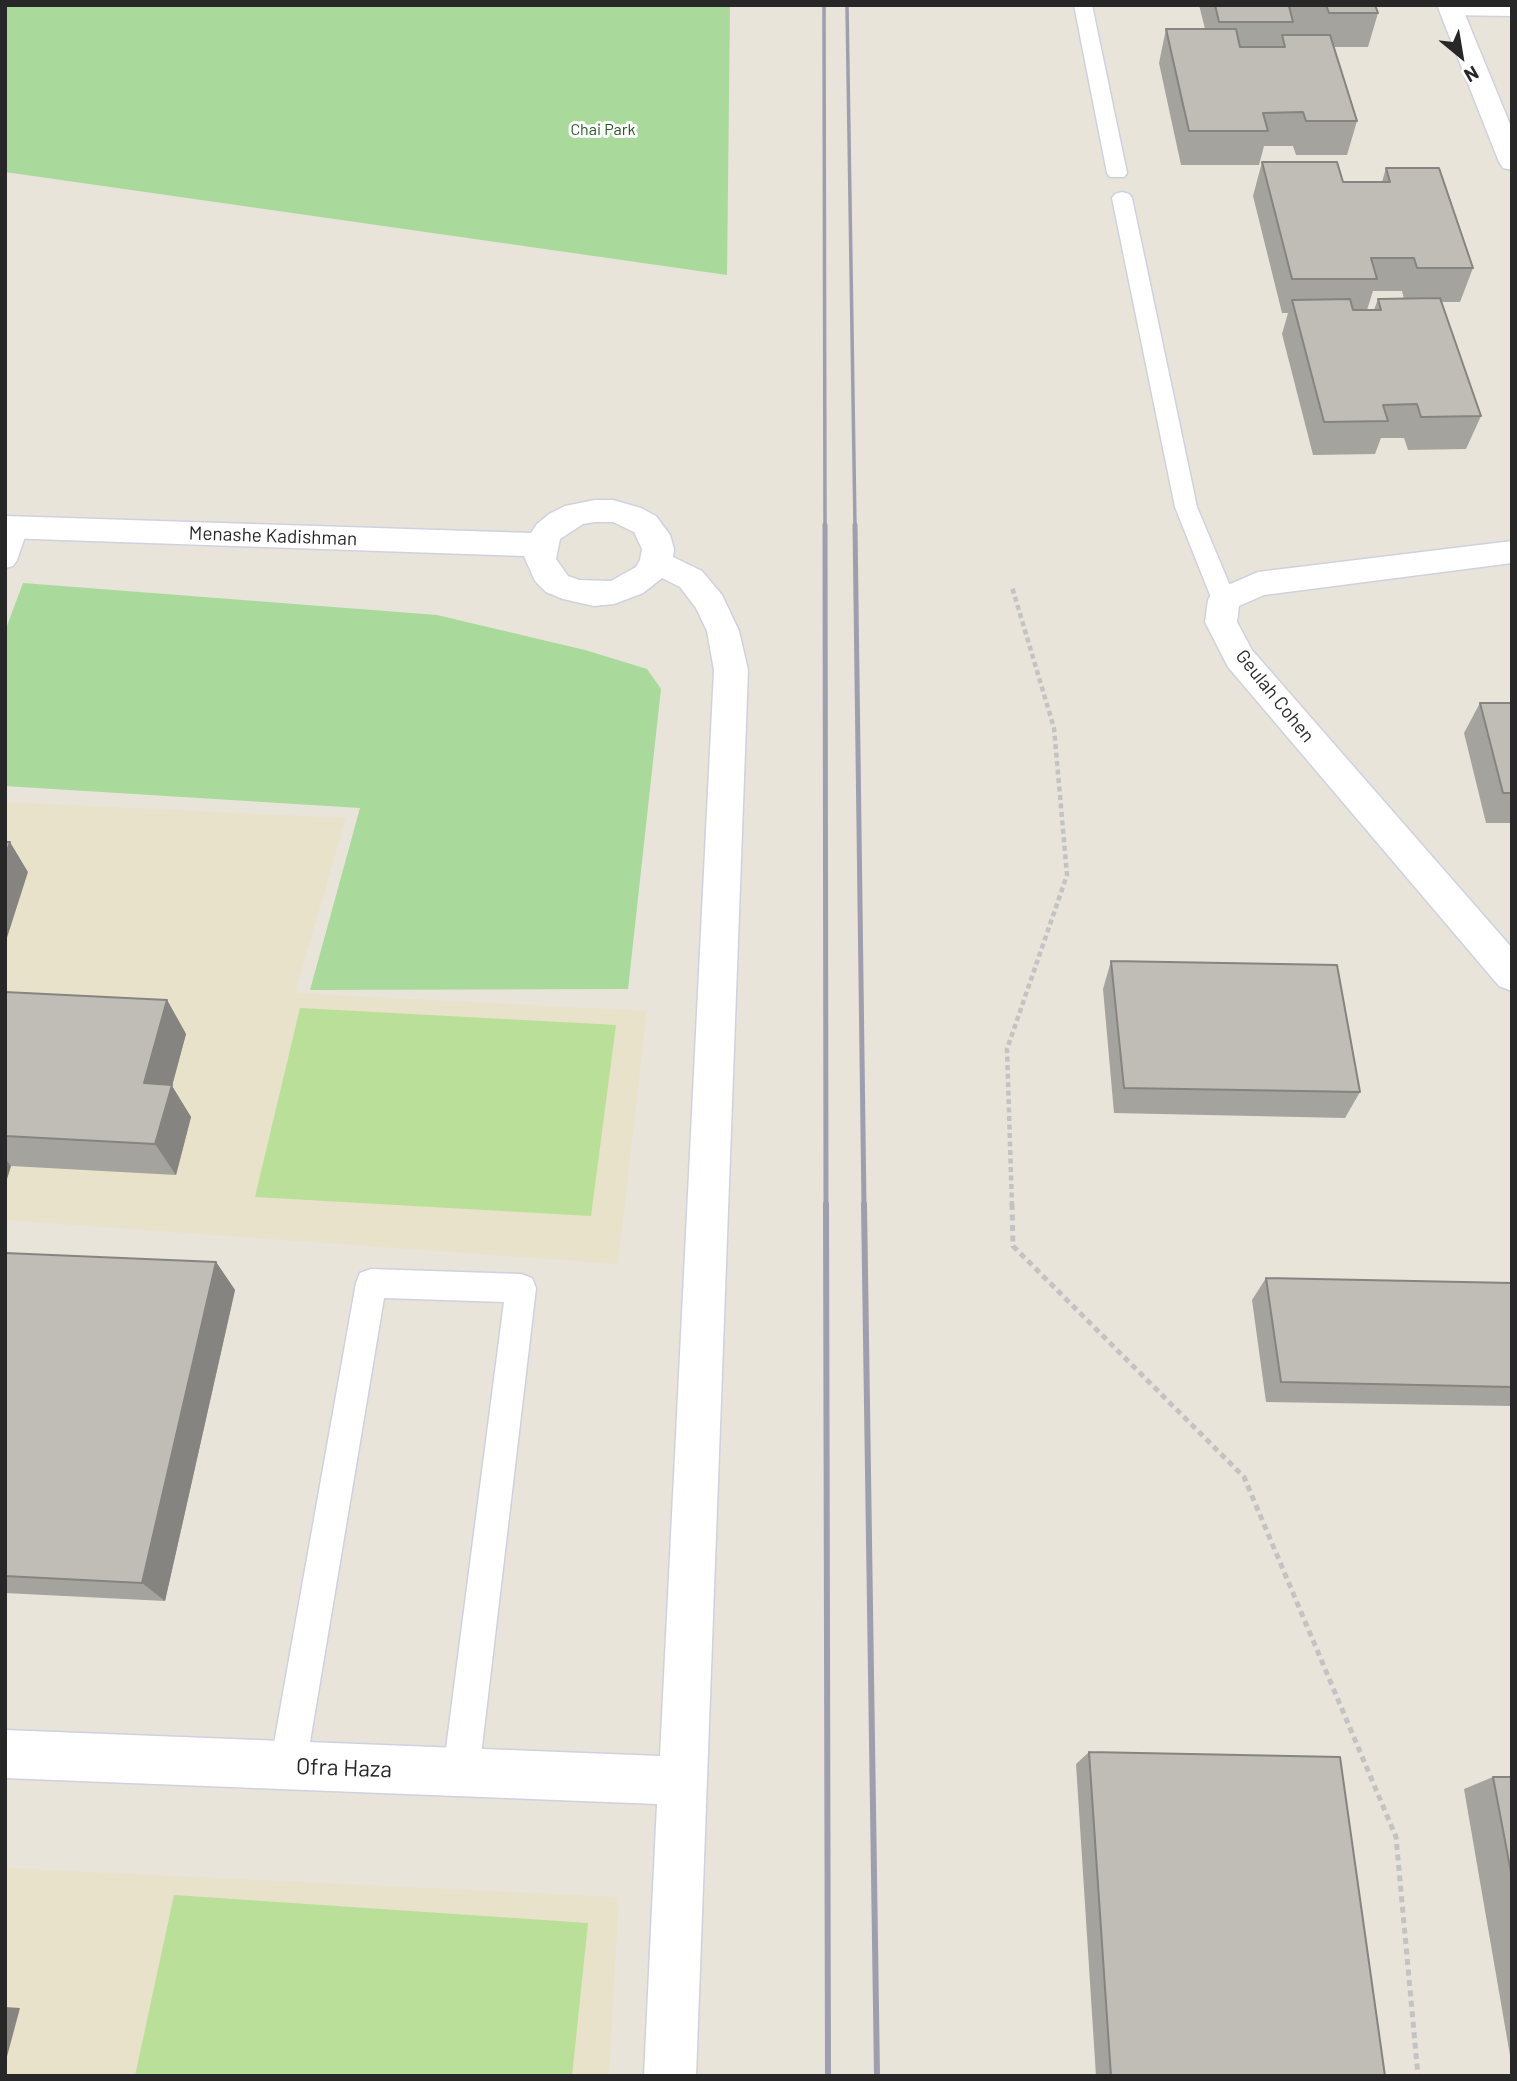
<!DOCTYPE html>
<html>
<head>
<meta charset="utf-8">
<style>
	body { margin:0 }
	#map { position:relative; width:1517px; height:2081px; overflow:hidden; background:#e8e4da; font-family:Barlow,sans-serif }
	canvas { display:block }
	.frame { position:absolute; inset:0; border:7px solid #272727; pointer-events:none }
	.north { position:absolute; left:1426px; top:21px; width:70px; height:70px; -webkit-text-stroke:5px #fff; paint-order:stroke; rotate:150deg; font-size:19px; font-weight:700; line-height:28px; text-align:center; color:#272727 }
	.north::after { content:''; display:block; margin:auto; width:24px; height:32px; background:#272727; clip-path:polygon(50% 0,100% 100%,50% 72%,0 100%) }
</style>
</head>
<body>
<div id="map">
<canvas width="1517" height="2081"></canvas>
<div class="frame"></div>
<div class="north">N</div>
</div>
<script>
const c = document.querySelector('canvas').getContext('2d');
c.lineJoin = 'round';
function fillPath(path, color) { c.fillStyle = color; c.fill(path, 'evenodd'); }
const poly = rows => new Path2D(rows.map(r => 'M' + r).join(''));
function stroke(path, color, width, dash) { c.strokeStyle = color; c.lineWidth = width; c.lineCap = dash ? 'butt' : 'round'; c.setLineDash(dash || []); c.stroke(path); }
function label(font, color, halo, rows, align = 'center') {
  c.font = font + ' Barlow,sans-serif'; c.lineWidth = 6; c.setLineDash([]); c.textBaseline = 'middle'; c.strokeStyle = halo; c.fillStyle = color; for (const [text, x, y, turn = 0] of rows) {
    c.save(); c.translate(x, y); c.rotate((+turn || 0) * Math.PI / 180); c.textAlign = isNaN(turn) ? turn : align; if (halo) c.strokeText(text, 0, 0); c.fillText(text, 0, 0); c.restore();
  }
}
fillPath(poly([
	[5,802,346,818,295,993,647,1011,618,1264,5,1220],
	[5,1868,619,1897,609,2076,5,2076]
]), '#e8e2cb');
fillPath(poly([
	[5,5,730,5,727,275,5,172],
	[23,583,437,615,585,650,647,669,661,689,628,989,310,990,360,808,5,786,5,631]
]), '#aad99c');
fillPath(poly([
	[300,1008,616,1025,591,1216,255,1197],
	[174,1895,588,1923,572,2076,135,2076]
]), '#b9df99');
const lane = poly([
	[1074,5,1092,5,1127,173,1124,177,1110,177,1107,173,1074,5],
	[1452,6,1512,6,1512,16,1446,15,1443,11,1446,7,1452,6],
	[1122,192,1129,194,1132,198,1197,507,1236,600,1232,606,1224,609,1216,606,1212,600,1175,507,1112,198,1115,194,1122,192],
	[17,520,25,522,28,528,17,560,13,566,5,568,5,529,9,522,17,520],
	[371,1269,521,1274,532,1278,536,1288,479,1772,473,1784,461,1790,449,1784,443,1772,504,1302,384,1298,306,1766,300,1778,288,1784,276,1778,270,1766,356,1283,360,1273,371,1269]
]);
const street = poly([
	[595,500,613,500,641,508,656,516,670,535,674,549,673,557,702,571,722,595,739,631,748,670,696,2076,644,2076,657,1804,5,1778,5,1730,660,1756,714,670,707,631,696,608,680,587,662,578,643,593,614,604,594,606,563,599,546,592,535,581,524,556,5,538,5,516,531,533,537,524,549,514,565,506,595,500],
	[595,522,613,522,634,532,642,549,640,560,636,567,611,581,579,580,568,576,556,559,560,539,583,524,595,522],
	[1512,541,1512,563,1264,595,1239,606,1237,622,1252,650,1512,948,1512,991,1499,986,1228,667,1205,622,1208,600,1212,592,1258,572,1512,541]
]);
const secondary = poly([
	[1437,5,1461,5,1512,129,1512,170,1503,168,1499,162,1437,5]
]);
stroke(lane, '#d0d1df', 3);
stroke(street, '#d0d1df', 3);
stroke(secondary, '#d0d1df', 3);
stroke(poly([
	[1012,1206,1007,1049,1067,875,1054,728,1012,587]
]), '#c3c3c3', 4.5, [5, 3.5]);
stroke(poly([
	[1012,1204,1013,1246,1244,1477,1396,1837,1418,2076]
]), '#c3c3c3', 5, [6, 4.5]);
fillPath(lane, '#fff');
fillPath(street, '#fff');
fillPath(secondary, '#fff');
stroke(poly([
	[824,5,825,527],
	[847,5,855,527]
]), '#9e9eaf', 3.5);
stroke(poly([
	[825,525,826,1206],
	[855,525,864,1206]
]), '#9e9eaf', 5);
stroke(poly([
	[826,1204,828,2076],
	[864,1204,877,2076]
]), '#9e9eaf', 6);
fillPath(poly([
	[1199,5,1375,5,1378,13,1368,47,1334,47,1357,121,1347,155,1296,155,1293,146,1264,146,1259,165,1181,165,1159,63,1166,29,1205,29],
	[1262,162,1343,182,1382,182,1386,168,1473,268,1460,302,1441,302,1481,416,1466,449,1408,450,1404,438,1381,438,1375,454,1313,455,1282,334,1288,313,1282,313,1253,196],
	[1373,291,1402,291,1404,299,1378,299,1374,310,1367,310],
	[1480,703,1512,703,1512,823,1486,823,1464,733],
	[1111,961,1360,1092,1345,1118,1114,1113,1103,989],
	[5,992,167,1000,186,1034,172,1086,191,1117,176,1175,11,1166,5,1185],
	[5,1253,216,1262,235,1290,165,1601,5,1593],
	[1266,1278,1512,1283,1512,1406,1266,1402,1252,1300],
	[1089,1752,1385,2076,1096,2076,1076,1764],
	[1493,1777,1512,1777,1512,2067,1464,1789]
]), '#a5a39d');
fillPath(poly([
	[10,842,28,872,5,944,5,858],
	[167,1000,186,1034,172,1086,191,1117,176,1175,155,1144,144,1083],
	[5,1159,11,1166,5,1185],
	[216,1262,235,1290,165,1601,142,1583],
	[5,2007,20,2008,5,2064]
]), '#868480');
const building = poly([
	[1215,5,1375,5,1378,13,1329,13,1326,5,1289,6,1293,22,1219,22,1215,5],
	[1166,29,1236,29,1240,47,1285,47,1282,35,1330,35,1357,121,1306,121,1303,112,1263,113,1268,131,1189,131,1166,29],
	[1262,162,1337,162,1343,182,1390,182,1386,168,1439,168,1473,268,1417,268,1414,258,1371,258,1377,279,1292,279,1262,162],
	[1440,298,1481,416,1421,417,1417,404,1383,405,1388,421,1324,422,1292,300,1350,299,1353,310,1381,310,1378,299,1440,298],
	[1480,703,1512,703,1512,793,1503,793,1480,703],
	[5,842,10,842,5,858,5,842],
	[1111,961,1337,965,1360,1092,1124,1088,1111,961],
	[5,992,167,1000,144,1083,172,1085,155,1144,5,1136,5,992],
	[5,1253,216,1262,142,1583,5,1576,5,1253],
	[1266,1278,1512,1283,1512,1387,1281,1382,1266,1278],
	[1089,1752,1340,1757,1385,2076,1111,2076,1089,1752],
	[1493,1777,1512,1777,1512,1878,1493,1777]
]);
fillPath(building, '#c0bdb7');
stroke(building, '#868480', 2);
label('16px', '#265a21', '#fff', [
	["Chai Park",603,130]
]);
label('19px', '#272727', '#fff', [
	["Menashe Kadishman",273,536,2],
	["Geulah Cohen",1275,696,51]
]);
label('23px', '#272727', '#fff', [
	["Ofra Haza",344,1768,2]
]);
</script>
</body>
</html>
